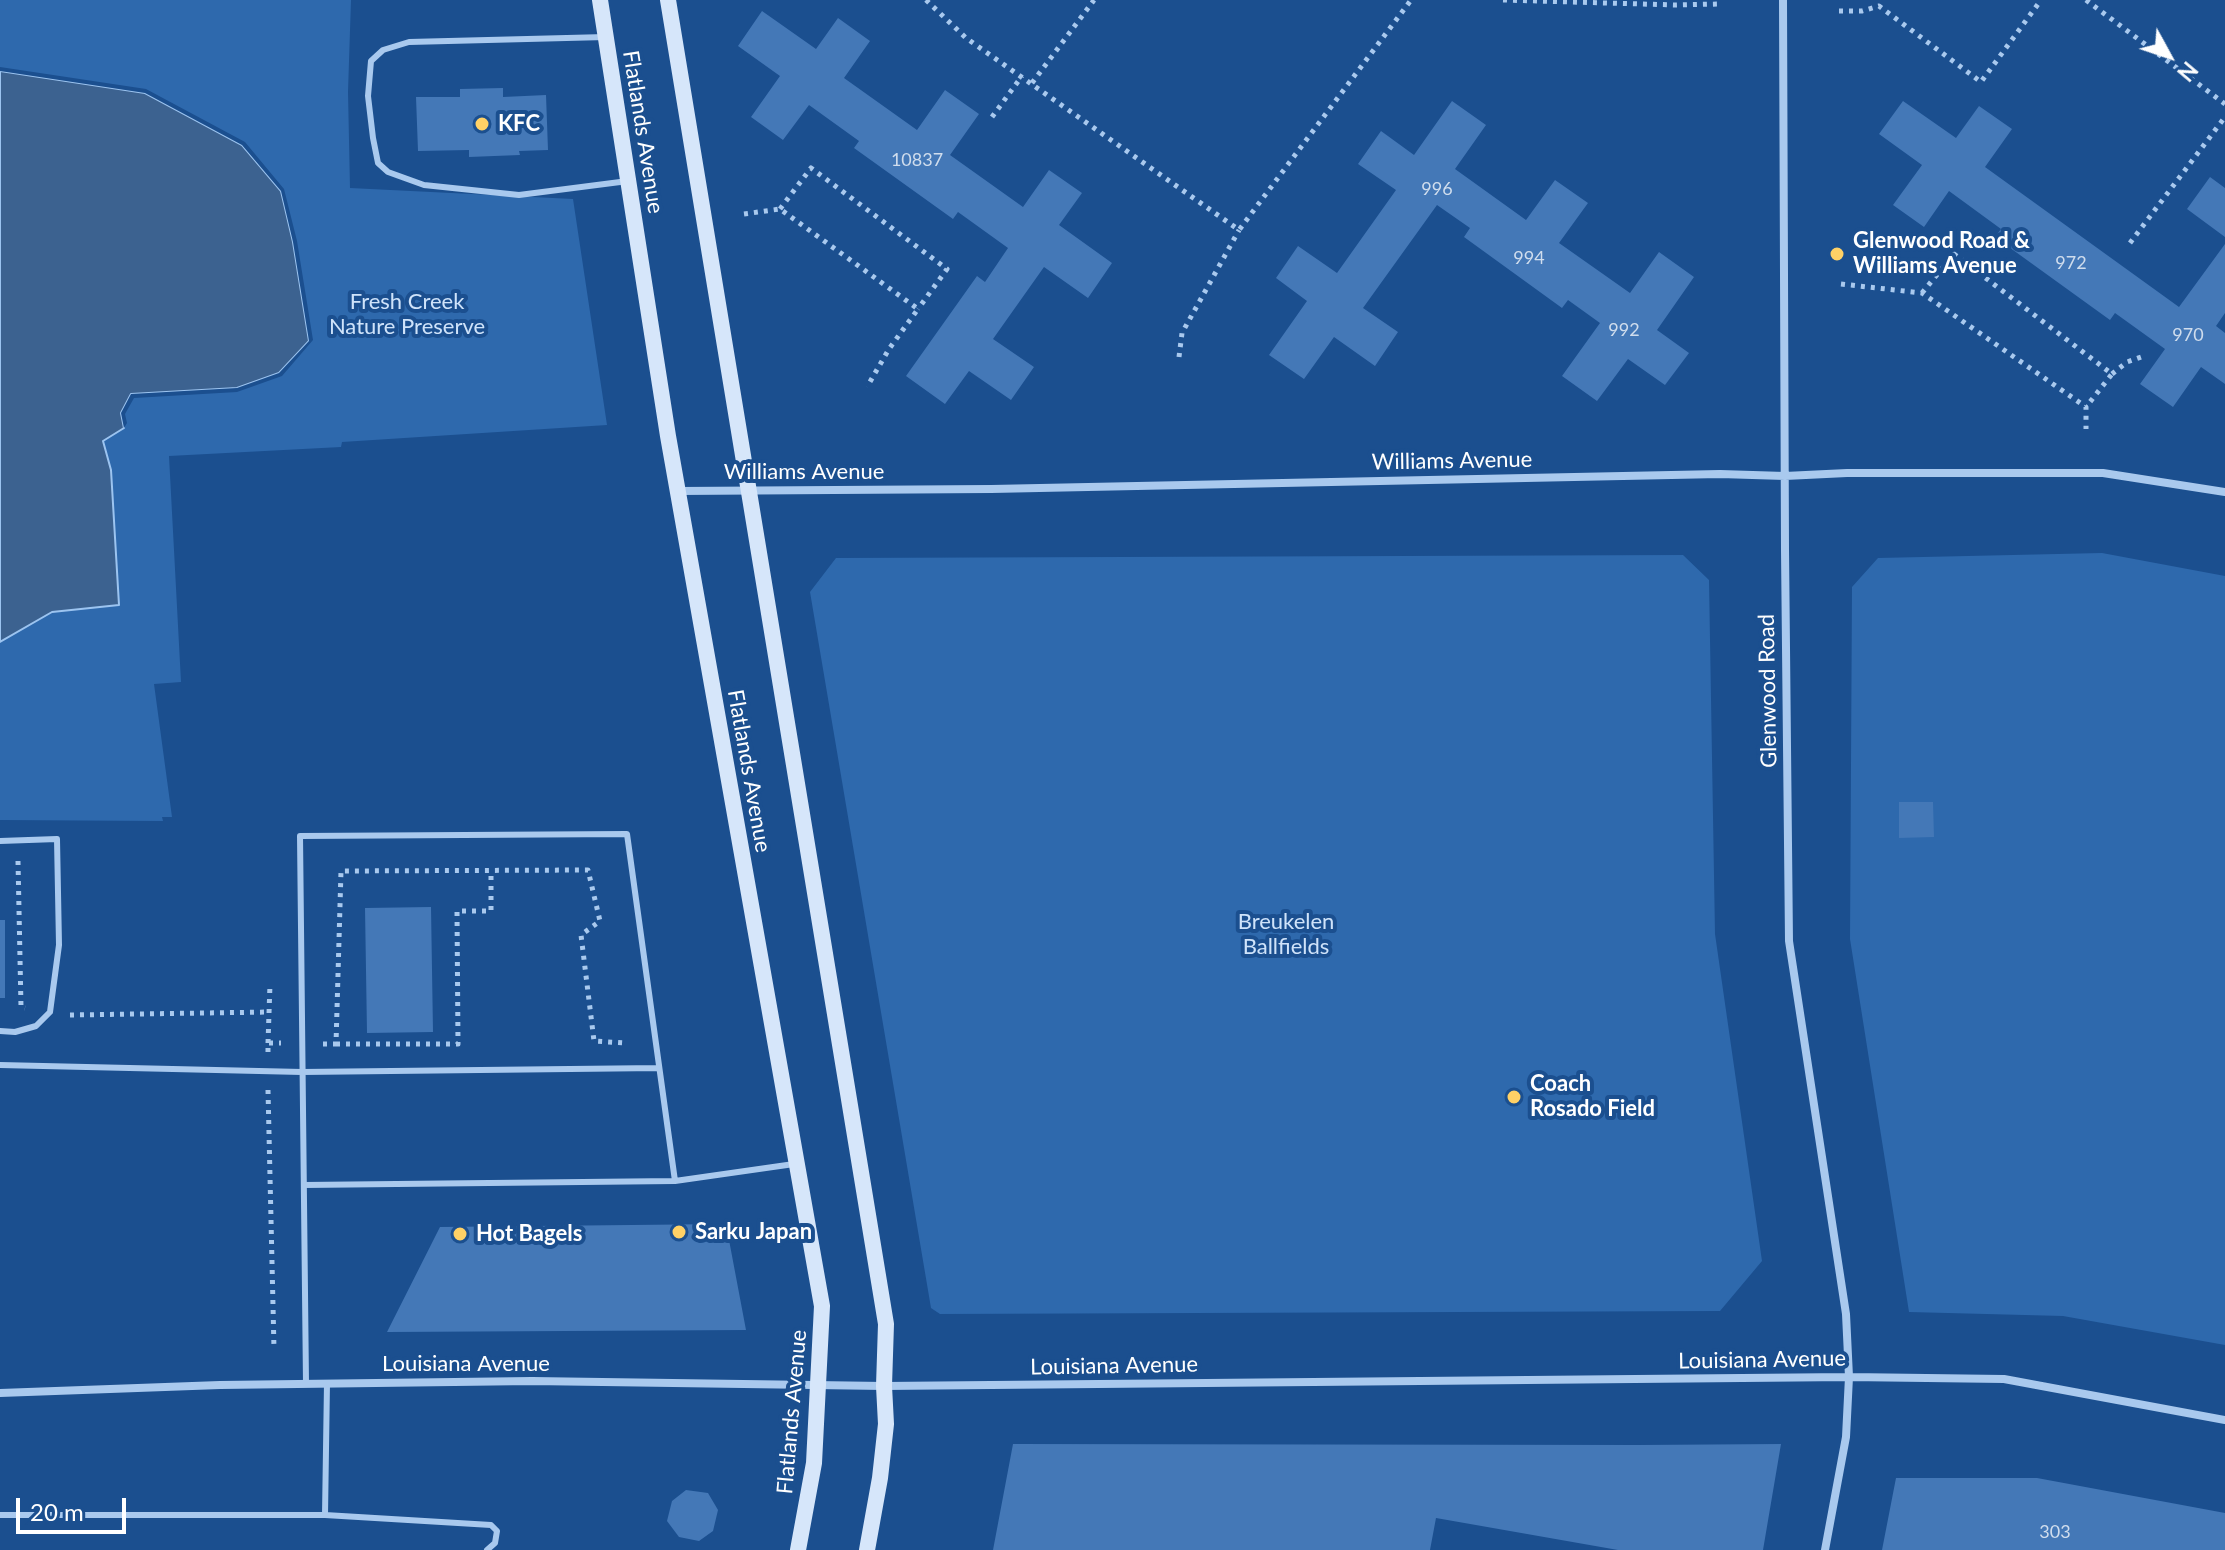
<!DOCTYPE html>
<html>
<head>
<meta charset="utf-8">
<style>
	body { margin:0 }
	#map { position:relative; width:2225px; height:1550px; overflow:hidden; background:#1b4f8f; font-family:Lato,sans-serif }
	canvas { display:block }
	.north { position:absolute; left:2129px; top:16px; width:80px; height:80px; -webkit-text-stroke:6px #1b4f8f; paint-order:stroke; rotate:130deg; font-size:22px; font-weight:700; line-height:32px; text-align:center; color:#fff }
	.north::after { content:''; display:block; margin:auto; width:28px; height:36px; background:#fff; clip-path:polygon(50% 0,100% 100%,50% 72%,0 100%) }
	.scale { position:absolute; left:16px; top:1498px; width:110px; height:36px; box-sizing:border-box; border:4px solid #fff; border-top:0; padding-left:10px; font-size:24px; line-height:28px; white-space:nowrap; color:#fff; -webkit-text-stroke:6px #1b4f8f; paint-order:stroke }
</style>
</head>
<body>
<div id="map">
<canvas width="2225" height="1550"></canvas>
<div class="north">N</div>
<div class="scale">20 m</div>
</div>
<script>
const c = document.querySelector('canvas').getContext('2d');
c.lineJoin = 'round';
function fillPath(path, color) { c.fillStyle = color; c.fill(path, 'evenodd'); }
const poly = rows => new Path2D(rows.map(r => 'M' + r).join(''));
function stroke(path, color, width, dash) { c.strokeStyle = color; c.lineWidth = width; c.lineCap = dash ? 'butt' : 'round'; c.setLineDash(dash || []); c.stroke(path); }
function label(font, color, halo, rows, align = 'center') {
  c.font = font + ' Lato,sans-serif'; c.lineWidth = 8; c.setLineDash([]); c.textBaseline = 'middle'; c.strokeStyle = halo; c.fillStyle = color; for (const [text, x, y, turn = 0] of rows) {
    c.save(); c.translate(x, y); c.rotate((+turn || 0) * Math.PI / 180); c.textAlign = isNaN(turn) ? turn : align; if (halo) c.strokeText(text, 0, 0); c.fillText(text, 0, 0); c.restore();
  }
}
fillPath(poly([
	[0,0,351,0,348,92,350,188,573,199,607,425,342,442,341,447,169,456,181,682,154,684,172,817,162,817,163,821,0,820],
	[2102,553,2225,576,2225,1345,2063,1316,1909,1312,1850,939,1852,587,1878,558],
	[1683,555,1709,580,1715,934,1762,1261,1720,1311,940,1314,931,1308,810,592,836,558]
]), '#2e69ad');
const water = poly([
	[0,71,145,93,242,145,281,191,293,242,309,341,279,373,237,388,131,394,121,413,124,428,103,441,111,470,119,605,52,612,0,642,0,71]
]);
fillPath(water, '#3c6290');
stroke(water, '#9cc4f0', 2);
fillPath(poly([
	[0,67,146,89,245,142,284,189,297,241,313,340,282,376,237,392,134,398,125,414,127,423,124,428,121,413,131,394,237,388,279,373,309,341,293,242,281,191,242,145,145,93,0,71]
]), '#1b4f8f');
fillPath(poly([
	[762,11,816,49,838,18,870,41,844,78,917,130,945,90,979,114,950,155,1023,207,1049,170,1082,193,1059,225,1112,263,1088,298,1044,267,993,339,1034,367,1011,400,969,371,945,404,906,376,977,276,985,282,1008,248,958,212,953,219,854,148,859,141,809,105,783,140,751,117,780,76,738,46],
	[503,88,503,97,546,95,548,150,519,151,520,155,469,157,469,150,418,151,416,97,460,97,460,89],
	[1452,101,1486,125,1455,169,1526,220,1555,180,1588,203,1559,243,1630,293,1659,252,1694,277,1657,330,1689,353,1665,385,1628,359,1597,401,1562,376,1600,323,1568,300,1562,308,1464,237,1470,228,1437,205,1363,308,1398,332,1375,366,1334,337,1304,379,1269,355,1307,301,1276,278,1298,246,1337,273,1396,190,1358,164,1381,131,1414,155],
	[1903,101,1956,138,1979,106,2012,129,1985,167,2179,307,2225,244,2225,313,2216,326,2225,333,2225,384,2201,367,2173,407,2140,384,2165,349,2115,313,2110,320,1995,237,2001,229,1949,191,1924,227,1893,205,1922,165,1879,134],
	[2210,177,2225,188,2225,237,2187,209],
	[1899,802,1933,802,1934,837,1899,838],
	[431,907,433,1032,367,1033,365,908],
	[0,920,5,920,5,998,0,998],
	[726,1224,746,1330,387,1332,440,1227],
	[1013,1444,1638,1445,1781,1444,1763,1550,1618,1550,1436,1518,1430,1550,993,1550],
	[1896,1478,2037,1478,2225,1513,2225,1550,1882,1550],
	[686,1490,708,1493,718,1510,713,1531,699,1541,679,1537,667,1521,672,1501]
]), '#4478b7');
stroke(poly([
	[926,0,966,38,1239,230,1411,0],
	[1503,0,1676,5,1719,4],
	[2086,0,2225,104],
	[1839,11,1862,11,1879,6,1981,82,2041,0],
	[1032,83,1094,0],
	[992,117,1022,76],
	[780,209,811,168,947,269,918,309],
	[744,214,780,209,918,309,889,349,867,387],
	[2130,243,2225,117],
	[1841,284,1922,293,2086,407,2086,429],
	[1922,293,1954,254,2112,374,2086,407],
	[1179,357,1182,333,1239,230],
	[2112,374,2127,362,2144,356],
	[18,861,21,1007,25,1008],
	[70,1015,269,1012],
	[268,1043,270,984],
	[323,1044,336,1044,341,871,588,870,600,921,581,935,594,1041,625,1043],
	[336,1044,458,1044,457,911,491,911,491,870],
	[268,1052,268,1043,281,1043],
	[268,1090,274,1349]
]), '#a9c9ee', 5, [4, 6]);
stroke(poly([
	[606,37,409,42,383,50,371,61,368,96,373,138,378,163,388,172,424,185,519,195,628,181],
	[0,841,57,839,59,945,50,1012,36,1026,15,1032,0,1031],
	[0,1065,302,1072,659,1068],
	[675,1181,794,1164],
	[304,1185,675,1181,627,834,300,836,306,1383],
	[327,1383,325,1515,491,1525,497,1531,495,1543,487,1550],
	[0,1515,325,1515]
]), '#a9c9ee', 6);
stroke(poly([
	[1783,0,1785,550,1789,941,1846,1314,1849,1377,1846,1437,1825,1550],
	[678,491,991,489,1720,474,1785,476,1847,473,2103,473,2225,492],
	[0,1393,220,1385,532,1381,884,1386,1849,1377,2004,1379,2225,1420]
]), '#a9c9ee', 8);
stroke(poly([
	[600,0,668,436,822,1306,814,1463,798,1550],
	[668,0,886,1324,884,1386,886,1424,880,1478,867,1550]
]), '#d6e6fa', 16);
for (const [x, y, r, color] of [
	[482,124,8,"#ffd166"],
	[1837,254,8,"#ffd166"],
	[1514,1097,8,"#ffd166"],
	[679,1232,8,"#ffd166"],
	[460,1234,8,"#ffd166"]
]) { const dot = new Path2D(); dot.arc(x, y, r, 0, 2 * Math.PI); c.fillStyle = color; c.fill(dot); stroke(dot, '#1b4f8f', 3); }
label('18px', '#d0dded', null, [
	["10837",917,160],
	["996",1437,189],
	["994",1529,258],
	["972",2071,263],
	["992",1624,330],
	["970",2188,335],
	["303",2055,1532]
]);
label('bold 22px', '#fff', '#1b4f8f', [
	["KFC",498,124],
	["Glenwood Road &",1853,241],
	["Williams Avenue",1853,266],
	["Coach",1530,1084],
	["Rosado Field",1530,1109],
	["Sarku Japan",695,1232],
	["Hot Bagels",476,1234]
], 'left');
label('22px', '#fff', '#1b4f8f', [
	["Flatlands Avenue",643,132,81],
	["Williams Avenue",1452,461,-1],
	["Williams Avenue",804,472],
	["Glenwood Road",1768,691,-91],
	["Flatlands Avenue",749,771,80],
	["Louisiana Avenue",1762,1360,-1],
	["Louisiana Avenue",466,1364],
	["Louisiana Avenue",1114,1366,-1],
	["Flatlands Avenue",792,1412,-85]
]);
label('22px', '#cfe3fa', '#1b4f8f', [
	["Fresh Creek",407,302],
	["Nature Preserve",407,327],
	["Breukelen",1286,922],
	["Ballfields",1286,947]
]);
</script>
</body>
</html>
